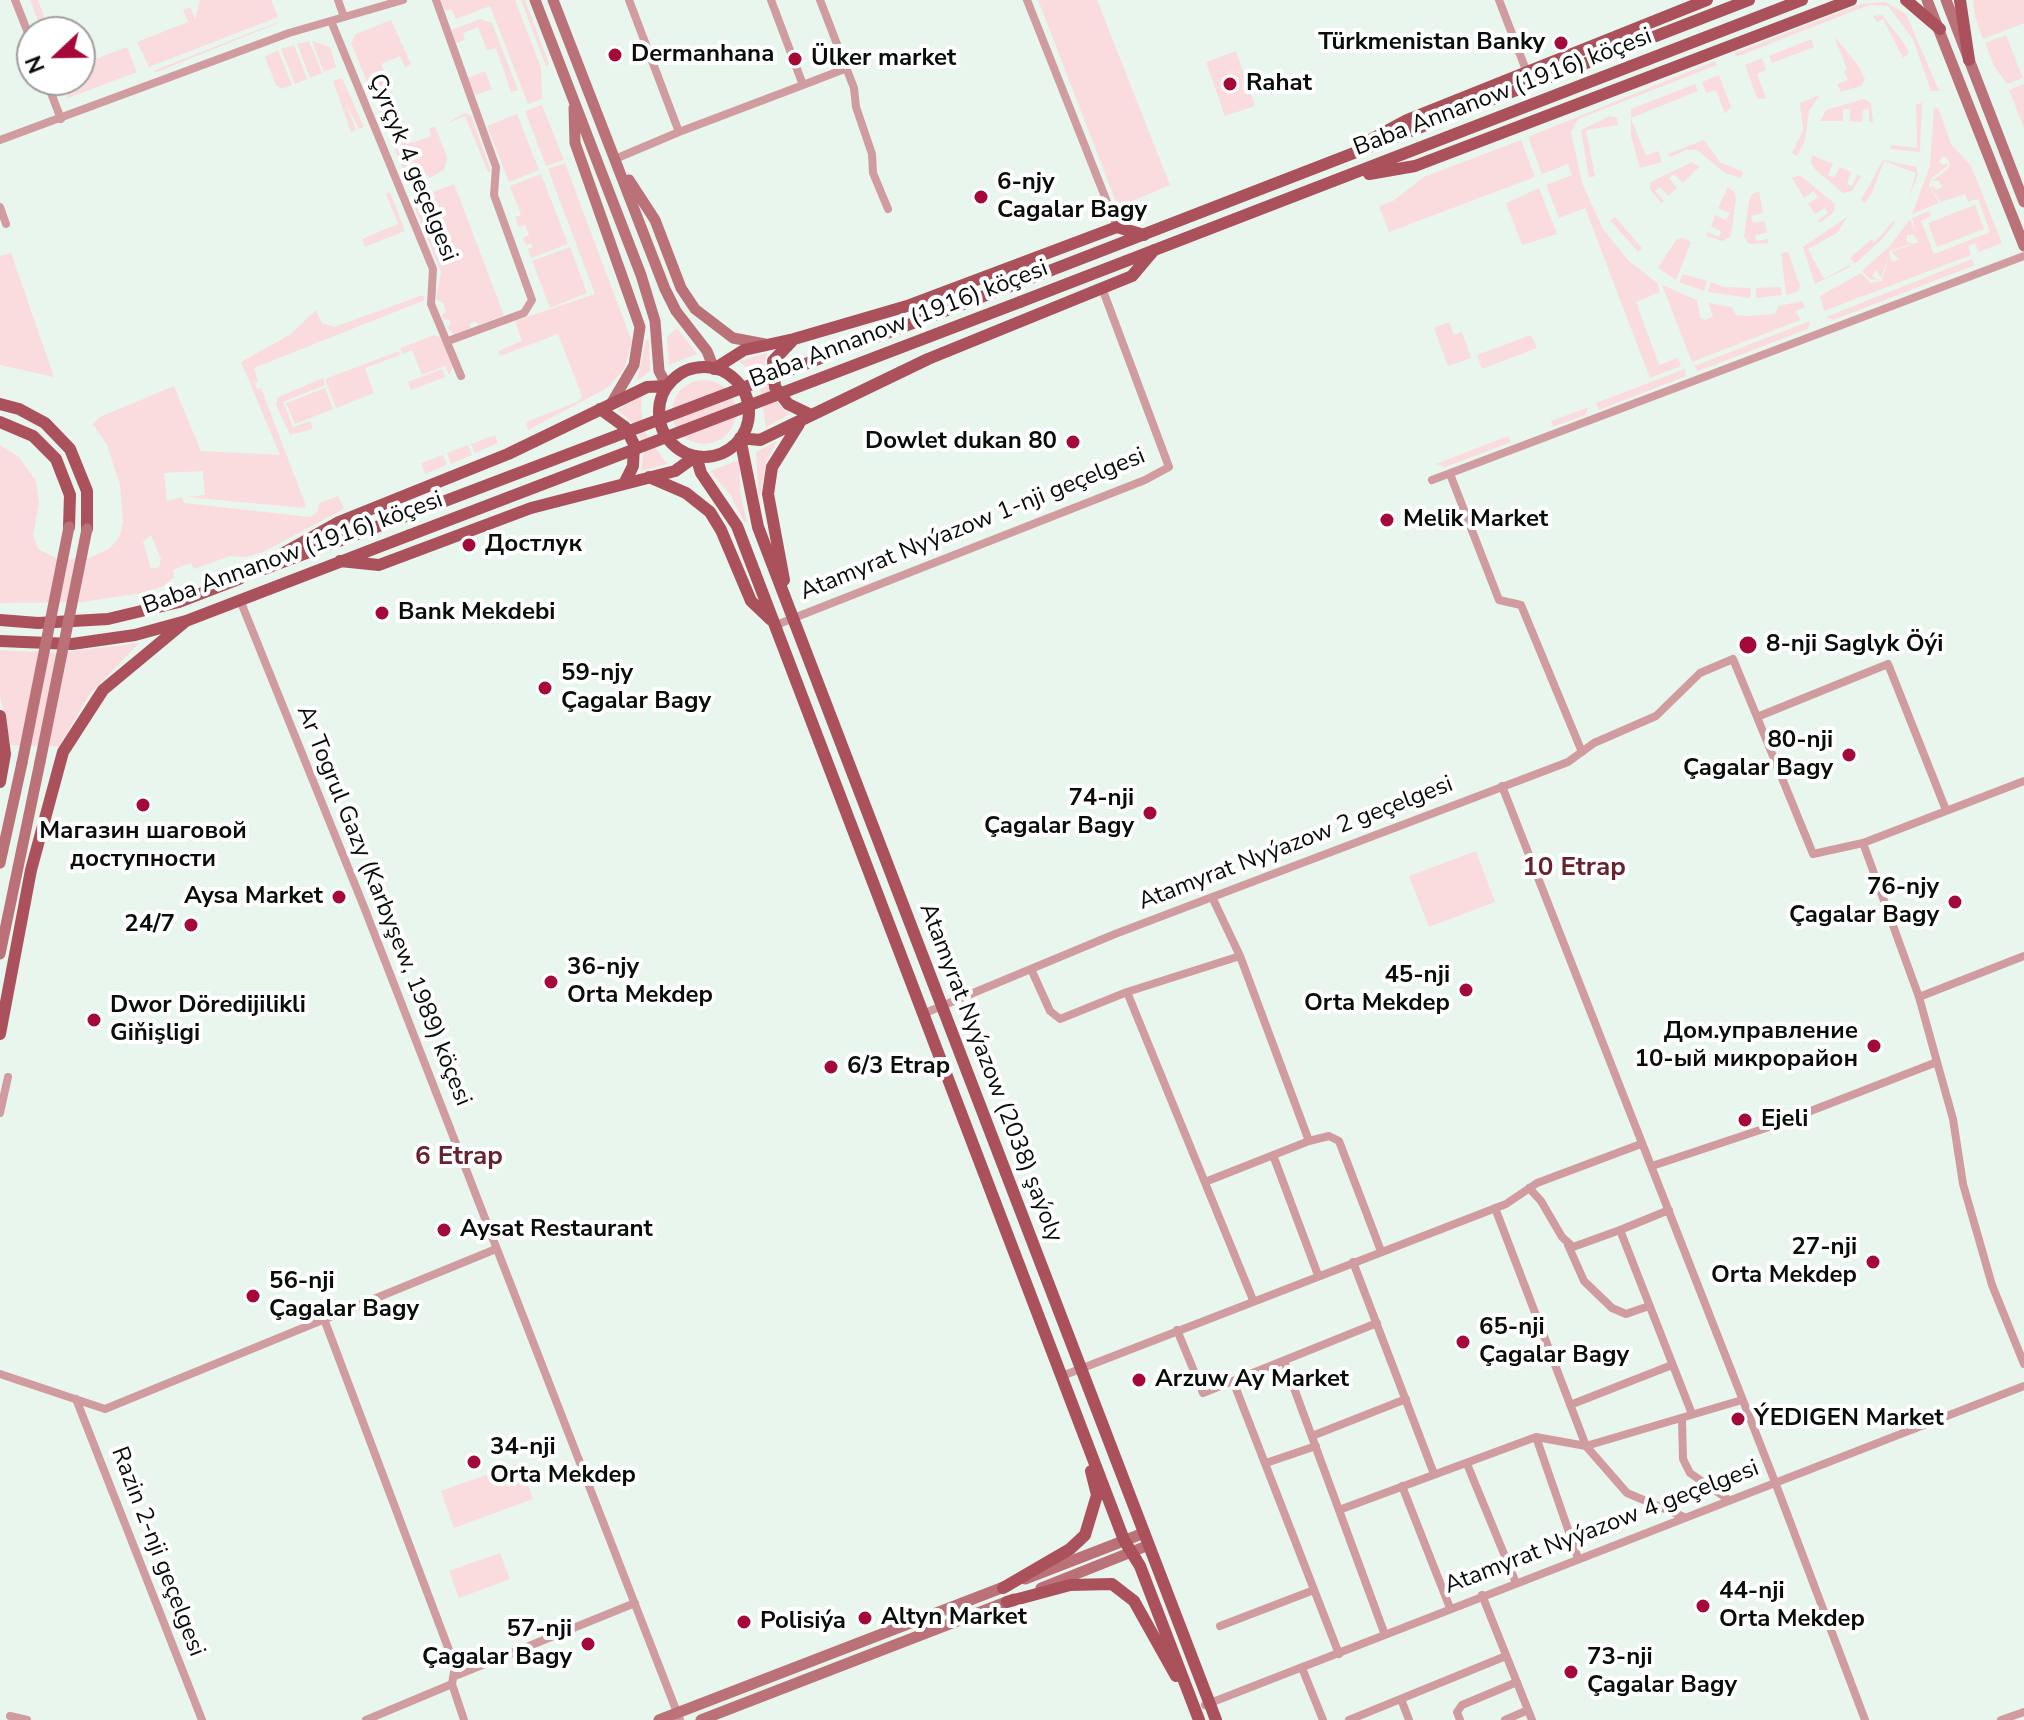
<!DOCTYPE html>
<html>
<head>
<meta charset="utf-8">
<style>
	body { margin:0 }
	#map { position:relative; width:2024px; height:1720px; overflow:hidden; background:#e8f6ed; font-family:"Nunito Sans",sans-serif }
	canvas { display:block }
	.north { position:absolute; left:16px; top:16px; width:80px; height:80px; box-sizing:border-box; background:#fff; border:2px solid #9d9f9d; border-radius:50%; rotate:248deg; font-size:22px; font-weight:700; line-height:32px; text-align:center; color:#0a0e0b }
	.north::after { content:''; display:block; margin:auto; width:28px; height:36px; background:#a50939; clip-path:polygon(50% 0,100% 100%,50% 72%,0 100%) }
</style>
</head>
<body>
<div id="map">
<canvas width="2024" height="1720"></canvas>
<div class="north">N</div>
</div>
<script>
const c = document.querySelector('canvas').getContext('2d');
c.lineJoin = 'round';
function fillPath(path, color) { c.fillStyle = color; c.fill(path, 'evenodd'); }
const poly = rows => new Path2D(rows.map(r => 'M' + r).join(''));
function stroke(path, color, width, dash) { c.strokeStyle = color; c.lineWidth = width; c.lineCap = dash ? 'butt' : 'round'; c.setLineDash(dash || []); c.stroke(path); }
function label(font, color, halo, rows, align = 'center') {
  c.font = font + ' "Nunito Sans",sans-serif'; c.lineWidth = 8; c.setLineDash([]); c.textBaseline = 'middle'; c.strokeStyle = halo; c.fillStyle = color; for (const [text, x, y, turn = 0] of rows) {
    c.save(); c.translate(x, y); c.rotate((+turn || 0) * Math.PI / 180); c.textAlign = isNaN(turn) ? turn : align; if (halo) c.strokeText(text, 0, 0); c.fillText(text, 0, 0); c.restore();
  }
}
fillPath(poly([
	[30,0,38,0,50,32,42,32],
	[200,0,271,0,278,17,149,67,137,42,188,22,183,10,190,7,195,19],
	[441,0,515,0,541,68,542,99,528,104,490,6,456,19,451,9,445,11],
	[521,0,525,0,549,64,546,66],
	[1038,0,1097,0,1170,185,1118,207],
	[1973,0,2024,0,2024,23,1983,39,1975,16],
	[1885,2,1906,14,1939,91,1931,91,1913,39,1888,6,1869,5,1736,57,1735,53,1861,4],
	[1882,15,1903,42,1909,53,1903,58,1883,19,1877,22,1873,16],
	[480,19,492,23,518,90,511,92,496,48,487,50,478,27,463,33,465,40,456,43,451,30],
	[391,20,411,64,405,67,400,56,381,64,412,143,431,136,429,129,435,126,447,157,444,170,429,178,427,175,413,178,405,174,351,43,356,34],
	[278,23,157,72,153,71,278,22],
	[2006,35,2023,78,2007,84,1994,66,1985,43],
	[1834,36,1858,65,1865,79,1861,86,1841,92,1837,84,1848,80,1844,71,1847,69],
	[1811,39,1814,47,1772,63,1769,56],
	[309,41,322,73,310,78,297,44],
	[312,41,330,47,336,67,324,72],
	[294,45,307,79,295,84,281,49],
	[127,47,137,72,68,98,61,80,80,80,80,65],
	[278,50,292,85,282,89,276,85,265,57],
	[1236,51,1255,106,1225,116,1206,62],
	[1762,58,1766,70,1757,74,1766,98,1762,99,1757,98,1745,65],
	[1715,61,1717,65,1578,119,1571,132,1582,183,1603,229,1628,260,1657,283,1660,292,1636,302,1659,365,1678,358,1681,366,1650,378,1585,208,1559,218,1546,185,1572,175,1568,164,1542,174,1528,137],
	[485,71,492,89,475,95,468,78],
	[1719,75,1731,107,1725,114,1716,90,1706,93,1702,82],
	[342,78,364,127,359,129,346,104,356,130,351,132,333,81],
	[1695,84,1698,91,1631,118,1646,156,1658,151,1662,162,1640,168,1631,136,1631,109],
	[2024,84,2024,128,2009,90],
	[1820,95,1809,111,1805,141,1797,156,1792,153,1803,130,1800,103],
	[1864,99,1871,103,1873,122,1869,122,1869,109,1863,110,1862,122,1850,121,1850,109,1843,109,1843,121,1820,121,1826,110],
	[1922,103,1920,152,1891,149,1891,145,1917,148,1916,104],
	[542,105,564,160,546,166,525,111],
	[1934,108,1938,108,1951,144,1971,166,2002,243,1979,252,1975,243,1968,246,1971,255,1824,311,1820,296,1861,273,1871,283,1882,281,1889,254,1892,262,1899,259,1891,252,1918,242,1912,218,1929,211,1931,216,1921,221,1934,254,1990,232,1978,199,1968,202,1965,194,1941,202,1932,190,1931,185,1937,190,1942,187,1939,181,1932,181,1948,169,1950,162,1943,156,1939,162,1943,165,1948,163,1947,166,1931,179,1929,185,1939,203,1912,214,1930,166],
	[465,113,471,115,491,171,488,172,465,116,446,124],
	[517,114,539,170,509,182,487,126],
	[1610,116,1617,118,1618,125,1586,130,1595,176,1589,178,1581,130],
	[1521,140,1535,177,1389,232,1379,206,1393,201,1424,177],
	[1704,140,1720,162,1743,172,1741,178,1725,173,1697,150,1686,150,1670,157,1668,154],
	[1812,155,1833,164,1828,175,1834,178,1840,167,1851,172,1847,184,1852,186,1857,175,1861,176,1852,191,1843,193,1815,169,1811,163],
	[1883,160,1916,167,1918,174,1909,198,1916,173,1884,161,1872,192,1865,203,1861,200],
	[1692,162,1699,167,1683,183,1674,174,1669,178,1677,188,1668,196,1660,187,1655,191,1664,201,1661,203,1650,189,1651,182],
	[565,163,632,342,624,369,607,388,528,430,526,422,579,401,582,396,558,334,500,356,498,351,522,341,515,321,595,294,548,169],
	[541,174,568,244,531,258,528,249,533,247,531,243,526,245,523,238,529,235,525,225,519,227,515,217,521,215,510,186],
	[1800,175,1835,204,1834,212,1820,223,1818,220,1828,213,1825,208,1815,214,1808,204,1818,197,1814,191,1804,198,1792,178],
	[454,184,504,315,478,325,476,321,469,324,471,328,454,335,447,327,451,325,449,319,444,320,442,316,446,311,443,303,436,299,441,272,414,205,419,197],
	[1728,187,1734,192,1736,199,1731,236,1723,241,1706,236,1708,232,1719,237,1721,231,1711,226,1715,215,1726,220,1730,213,1718,208],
	[1539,188,1557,234,1522,245,1506,203],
	[1759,191,1763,213,1751,216,1753,223,1765,221,1767,233,1755,235,1756,241,1768,239,1768,243,1749,244,1744,237,1749,201,1752,194],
	[390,192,405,231,365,247,362,239,398,224,386,194],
	[1975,205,1984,229,1937,247,1928,223],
	[1615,217,1642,248,1638,252,1610,220],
	[1847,217,1837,233,1808,249,1824,279,1849,265,1850,267,1815,284,1803,247],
	[1910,219,1917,236,1916,241,1914,235,1907,235,1907,242,1914,243,1890,251,1881,278,1876,270,1872,276,1879,280,1870,279,1862,271,1890,246],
	[1893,221,1895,223,1883,238,1855,264,1850,258,1871,240,1875,242],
	[1682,238,1691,242,1676,280,1658,268,1676,240],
	[570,247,587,293,550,308,532,261],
	[1788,252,1800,286,1797,292,1786,295,1781,253],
	[11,253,54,377,0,365,0,256],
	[1972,259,1975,265,1833,320,1826,317],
	[1683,274,1707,281,1704,291,1679,282],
	[1711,282,1724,287,1751,288,1750,298,1708,292],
	[1662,285,1697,300,1700,317,1705,320,1713,316,1708,303,1732,307,1736,315,1747,316,1775,314,1779,306,1802,301,1805,307,1796,311,1800,320,1692,362],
	[1781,287,1782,295,1756,298,1756,288],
	[423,295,425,300,254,368,258,381,255,383,257,389,261,388,306,506,304,508,187,497,205,495,203,471,164,473,167,501,182,497,184,503,310,517,317,512,320,503,338,496,344,508,340,511,263,552,245,557,230,556,194,569,191,563,173,570,174,577,162,587,141,593,83,602,0,603,0,445,19,457,36,481,39,503,33,535,38,549,60,560,89,558,109,549,119,538,123,523,120,485,107,445,93,424,100,417,174,386,201,451,280,455,241,362,291,334,316,310,322,323,334,327],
	[151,535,161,559,159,567,151,569,143,541],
	[1810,321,1808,329,1698,371,1694,366],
	[1449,322,1454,335,1462,332,1471,358,1448,366,1434,328],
	[677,328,697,354,669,365,667,337],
	[435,335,442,338,453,366,449,375,445,366,422,375,412,350,402,354,400,348],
	[1531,335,1537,348,1482,369,1477,355],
	[646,340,649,340,650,371,637,381],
	[399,351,400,355,365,368,374,393,336,408,325,379],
	[767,353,764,367,768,385,780,406,790,414,766,427,760,389,751,372,739,361],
	[442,369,445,377,411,390,408,382],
	[1685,369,1686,376,1599,410,1596,403],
	[323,378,325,385,283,402,293,427,310,421,313,429,290,435,276,405,278,397],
	'672 412a32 32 0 1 1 64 0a32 32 0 1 1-64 0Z',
	[325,388,333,409,295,424,286,403],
	[642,396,641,410,646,435,667,464,641,471,644,452,640,437,633,423,617,410],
	[1589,407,1585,415,1553,427,1551,421],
	[495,435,498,443,475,453,471,444],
	[1508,436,1511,442,1445,467,1436,464],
	[777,441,767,460,759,501,756,452],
	[468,445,472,455,451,464,447,453],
	[443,455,447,465,425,474,421,463],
	[739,460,740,492,747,522,744,522,731,496,710,471],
	[139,643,89,695,59,746,11,745,0,696,0,650,59,653],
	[1476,851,1495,902,1429,927,1409,876],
	[520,1463,533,1499,454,1528,441,1491],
	[500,1553,510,1579,459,1598,449,1571]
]), '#fadcde');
stroke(poly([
	[15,0,32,43],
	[338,0,344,17],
	[436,0,496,167,494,195,532,300,524,313,448,341],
	[820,0,854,88,856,107,872,154,873,173,888,209],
	[1027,0,1117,227],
	[1499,0,1526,70],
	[331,21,433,269,431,304,461,376],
	[46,80,61,119],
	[803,85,847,68],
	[679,132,803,85,771,0],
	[0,140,289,33,403,0],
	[615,159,679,132,629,0],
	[0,207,6,224],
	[1450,474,1499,600,1521,605,1582,752],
	[1432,480,2024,256],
	[240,600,364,907,680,1720],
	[776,625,1145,480,1169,467,1102,288],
	[1502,786,1775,1482,1865,1720],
	[1946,810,1888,664,1757,717,1813,854,1863,843,2024,781],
	[1031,969,1050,1011,1060,1019,1127,992,1240,956],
	[1127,992,1253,1300],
	[1919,997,2024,956],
	[925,1013,1115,934,1568,762,1594,743,1656,716,1700,673,1733,659,1757,717],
	[1937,1062,1953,1119,1963,1184,1992,1285,2024,1364],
	[0,1113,8,1077],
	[1309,1141,1329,1136,1339,1141,1381,1251],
	[1273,1155,1318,1275],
	[1652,1166,1772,1126,1937,1062,1919,997,1863,843],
	[1205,1182,1309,1141,1240,956,1212,897],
	[1529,1188,1541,1201,1562,1237,1573,1247,1620,1230],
	[1495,1208,1586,1446,1627,1493,1684,1517],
	[1669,1210,1620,1230,1692,1414],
	[1568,1245,1584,1281,1612,1308,1626,1314,1649,1306],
	[1353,1262,1434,1474],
	[324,1319,455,1666,452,1684,464,1720],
	[1177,1330,1203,1393,1377,1323],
	[1284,1361,1385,1635],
	[0,1374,105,1409,496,1249],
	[1062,1376,1506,1204,1537,1183,1641,1144],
	[1233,1381,1339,1654],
	[76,1399,202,1720],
	[1570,1405,1672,1365],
	[1682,1419,1683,1459,1690,1473,1729,1500],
	[1312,1436,1406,1399],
	[1536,1437,1578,1558],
	[1266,1463,1316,1446],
	[1467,1464,1516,1583],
	[1402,1486,1450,1608],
	[1339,1510,1536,1437,1586,1446,1742,1400],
	[1482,1595,1532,1720],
	[1220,1626,1314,1590],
	[1302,1668,1323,1720],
	[455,1676,635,1603],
	[1401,1699,1409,1720],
	[1205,1705,2024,1386],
	[10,1716,27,1720],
	[366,1720,452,1684],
	[1349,1720,1506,1656],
	[1460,1720,1457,1712,1462,1705,1517,1682],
	[1505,1720,1528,1710],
	[2001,1720,2024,1712]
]), '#d09ca0', 8);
stroke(poly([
	[535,0,641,275,655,321,659,371,667,386],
	[553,0,665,289,676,311,707,351,714,369],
	[1927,0,2024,246],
	[1946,0,2024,202],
	[574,108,575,143,640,327,634,365,611,404],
	[629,180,655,220,681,288,695,309,733,338,765,344],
	[0,863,22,763],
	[0,954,40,762],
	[1025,1579,1144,1533],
	[1041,1588,1149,1545],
	[659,1720,1009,1585],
	[701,1720,1014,1599]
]), '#bb7178', 11);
stroke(poly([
	[1906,0,1940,29],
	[1960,0,1969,60],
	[1370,140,1407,120,1707,0],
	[1369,174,1415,166,1851,0],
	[1154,250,1132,276,928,359,760,440,740,438,758,527,1216,1720],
	[1013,285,1749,0],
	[1020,302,1802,0],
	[792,341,773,361,775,387,788,404,811,415],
	'659 412a45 45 0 1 1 90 0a45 45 0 1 1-90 0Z',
	[714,369,744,350,794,339,907,306,1117,227,1144,235],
	[0,404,19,409,45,423,70,449,87,491,87,529],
	[600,409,625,427,634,444,633,466,625,482],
	[0,422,33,436,56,459,70,495,69,527],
	[649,477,686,493,710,512,721,530,751,601,771,620],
	[340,561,379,565,531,508,675,471,696,456,701,473,737,526,1124,1540,1140,1566,1199,1720],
	[264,569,403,517],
	[784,580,768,494,772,467,799,424],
	[234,581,339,522,508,454,647,387,667,386],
	[0,620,38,623,108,619,179,602,239,579],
	[0,641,72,644,135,635,186,621,410,535],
	[0,716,5,754,0,782],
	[0,1034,31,870,63,752,103,690,186,621],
	[1003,1588,1070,1549,1085,1535,1097,1495,1091,1471],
	[1007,1602,1070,1585,1112,1584,1134,1601,1176,1676]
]), '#aa515c', 12);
stroke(poly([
	[40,762,87,529],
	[22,763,69,527]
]), '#bb7178', 11);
stroke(poly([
	[403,517,1013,285],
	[410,535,1020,302]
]), '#aa515c', 12);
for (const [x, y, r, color] of [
	[1561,43,8,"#a50939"],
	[615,55,8,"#a50939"],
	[795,59,8,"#a50939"],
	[1230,84,8,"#a50939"],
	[981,197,8,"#a50939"],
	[1073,442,8,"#a50939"],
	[1387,520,8,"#a50939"],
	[469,545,8,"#a50939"],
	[382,613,8,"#a50939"],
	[1748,645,10,"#a50939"],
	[545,688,8,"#a50939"],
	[1849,755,8,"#a50939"],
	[143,805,8,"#a50939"],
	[1150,813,8,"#a50939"],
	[339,897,8,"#a50939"],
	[1955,902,8,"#a50939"],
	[191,925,8,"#a50939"],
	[551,982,8,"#a50939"],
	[1466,990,8,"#a50939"],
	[94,1020,8,"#a50939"],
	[1874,1046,8,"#a50939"],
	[831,1067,8,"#a50939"],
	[1745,1120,8,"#a50939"],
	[444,1230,8,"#a50939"],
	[1873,1262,8,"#a50939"],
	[253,1296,8,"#a50939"],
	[1463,1342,8,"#a50939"],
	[1139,1380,8,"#a50939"],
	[1738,1419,8,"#a50939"],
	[474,1462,8,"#a50939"],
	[1703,1606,8,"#a50939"],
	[865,1618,8,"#a50939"],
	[744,1622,8,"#a50939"],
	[588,1644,8,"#a50939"],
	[1571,1672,8,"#a50939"]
]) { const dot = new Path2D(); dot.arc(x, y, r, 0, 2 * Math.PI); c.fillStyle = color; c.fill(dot); stroke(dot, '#fff', 3); }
label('bold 24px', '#0a0e0b', '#fff', [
	["Türkmenistan Banky",1545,43,"right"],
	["Dermanhana",631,55],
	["Ülker market",811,59],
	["Rahat",1246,84],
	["6-njy",997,183],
	["Cagalar Bagy",997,211],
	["Dowlet dukan 80",1057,442,"right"],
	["Melik Market",1403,520],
	["Достлук",485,545],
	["Bank Mekdebi",398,613],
	["8-nji Saglyk Öýi",1766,645],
	["59-njy",561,674],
	["Çagalar Bagy",561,702],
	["80-nji",1833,741,"right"],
	["Çagalar Bagy",1833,769,"right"],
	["74-nji",1134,799,"right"],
	["Çagalar Bagy",1134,827,"right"],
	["Магазин шаговой",143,832,"center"],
	["доступности",143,860,"center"],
	["76-njy",1939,888,"right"],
	["Çagalar Bagy",1939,916,"right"],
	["Aysa Market",323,897,"right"],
	["24/7",175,925,"right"],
	["36-njy",567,968],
	["Orta Mekdep",567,996],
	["45-nji",1450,976,"right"],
	["Orta Mekdep",1450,1004,"right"],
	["Dwor Döredijilikli",110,1006],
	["Giňişligi",110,1034],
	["Дом.управление",1858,1032,"right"],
	["10-ый микрорайон",1858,1060,"right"],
	["6/3 Etrap",847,1067],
	["Ejeli",1761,1120],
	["Aysat Restaurant",460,1230],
	["27-nji",1857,1248,"right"],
	["Orta Mekdep",1857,1276,"right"],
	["56-nji",269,1282],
	["Çagalar Bagy",269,1310],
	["65-nji",1479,1328],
	["Çagalar Bagy",1479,1356],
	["Arzuw Ay Market",1155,1380],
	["ÝEDIGEN Market",1754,1419],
	["34-nji",490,1448],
	["Orta Mekdep",490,1476],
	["44-nji",1719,1592],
	["Orta Mekdep",1719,1620],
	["Altyn Market",881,1618],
	["Polisiýa",760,1622],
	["57-nji",572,1630,"right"],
	["Çagalar Bagy",572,1658,"right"],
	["73-nji",1587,1658],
	["Çagalar Bagy",1587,1686]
], 'left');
label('24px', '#0a0e0b', '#fff', [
	["Baba Annanow (1916) köçesi",1503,93,-21],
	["Çyrçyk 4 geçelgesi",412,168,68],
	["Baba Annanow (1916) köçesi",899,325,-21],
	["Atamyrat Nyýazow 1-nji geçelgesi",973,525,-22],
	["Baba Annanow (1916) köçesi",293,554,-20],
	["Atamyrat Nyýazow 2 geçelgesi",1296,844,-21],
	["Ar Togrul Gazy (Karbyşew, 1989) köçesi",383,906,68],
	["Atamyrat Nyýazow (2038) şaýoly",990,1073,69],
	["Atamyrat Nyýazow 4 geçelgesi",1602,1528,-21],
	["Razin 2-nji geçelgesi",157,1552,69]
]);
label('bold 26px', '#67222d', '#fff', [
	["10 Etrap",1574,869],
	["6 Etrap",459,1158]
]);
</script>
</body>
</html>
